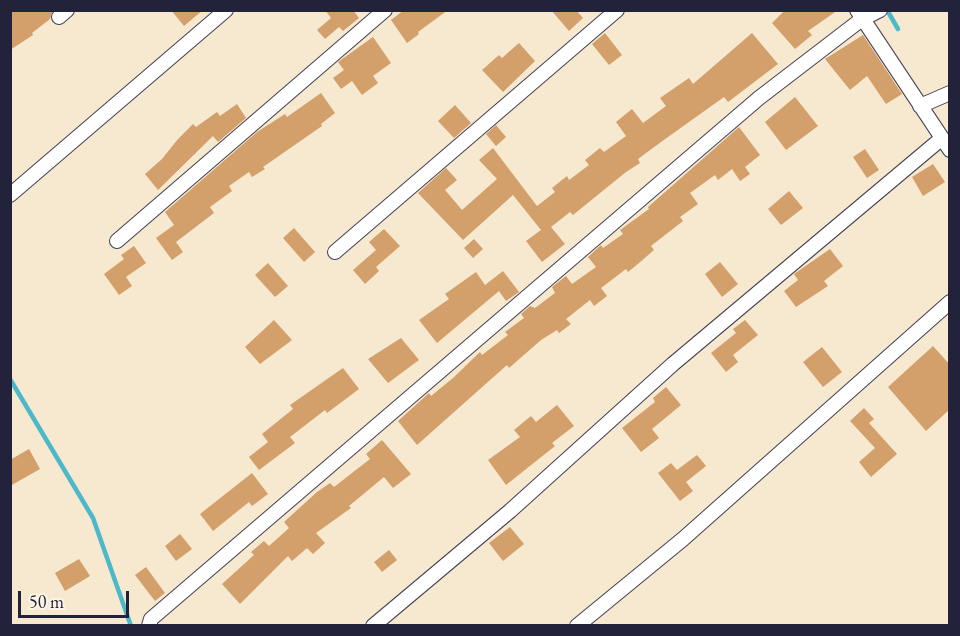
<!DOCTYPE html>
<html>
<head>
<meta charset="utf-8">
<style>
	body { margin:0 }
	#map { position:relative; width:960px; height:636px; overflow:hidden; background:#f7e8d0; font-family:"EB Garamond",serif }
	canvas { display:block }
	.frame { position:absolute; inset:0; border:12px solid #22223b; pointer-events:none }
	.scale { position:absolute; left:18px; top:591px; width:111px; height:27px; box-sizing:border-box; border:3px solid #22223b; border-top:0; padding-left:8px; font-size:18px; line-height:21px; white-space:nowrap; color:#22223b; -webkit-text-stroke:4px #fcf5e5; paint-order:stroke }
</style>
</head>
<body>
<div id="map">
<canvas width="960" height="636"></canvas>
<div class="frame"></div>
<div class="scale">50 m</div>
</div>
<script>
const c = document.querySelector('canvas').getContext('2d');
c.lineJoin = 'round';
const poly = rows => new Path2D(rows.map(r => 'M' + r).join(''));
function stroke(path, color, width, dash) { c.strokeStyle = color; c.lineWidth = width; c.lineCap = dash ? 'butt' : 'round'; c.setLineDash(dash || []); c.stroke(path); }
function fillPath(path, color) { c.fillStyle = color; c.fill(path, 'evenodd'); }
stroke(poly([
	[887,10,898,29],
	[10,379,93,518,131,626]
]), '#4eb8cb', 4.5);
fillPath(poly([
	[10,10,53,10,50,19,32,33,33,35,10,50],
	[171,10,203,10,184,26],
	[325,10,353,10,359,18,343,31,339,27,325,39,317,30,331,18],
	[404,10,448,10,418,32,419,34,407,43,391,20],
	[551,10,576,10,583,18,569,31],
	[785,10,838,10,808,31,812,35,795,49,772,23],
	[605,33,622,55,609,65,592,44],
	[752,33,778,64,728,102,724,97,661,142,638,159,640,163,626,172,573,215,570,212,551,227,565,244,542,262,526,241,541,230,513,195,463,240,418,193,446,168,457,180,445,190,462,210,497,179,479,160,493,148,537,206,555,192,552,188,567,176,569,180,589,165,585,160,600,148,604,152,626,136,616,122,632,109,643,123,666,106,660,98,689,78,693,84],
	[863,35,902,94,886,104,867,76,850,90,825,59],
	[373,37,391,63,373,76,378,83,362,95,352,81,341,89,333,78,344,70,338,62],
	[519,43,535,61,503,92,482,70,499,55,502,58],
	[321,93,335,113,321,124,322,126,263,167,265,169,252,177,249,172,229,186,232,191,210,207,214,213,176,242,183,252,172,260,156,238,174,225,165,212,257,132,285,114,287,117],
	[795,97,818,126,786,150,765,122],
	[237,104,246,118,218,142,213,136,158,190,145,174,162,159,178,139,193,124,196,127,217,112,220,116],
	[455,105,471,123,454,138,438,121],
	[496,125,506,137,496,146,486,134],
	[739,127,760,155,745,167,750,174,740,181,732,169,718,180,715,175,690,193,698,204,680,217,683,221,651,246,654,250,639,263,628,272,626,269,601,288,607,296,594,306,590,300,566,319,571,324,559,333,557,330,541,340,509,368,507,365,417,445,398,421,429,393,431,396,453,378,480,352,482,355,508,335,505,332,524,318,521,314,530,306,535,308,555,293,552,287,566,276,572,284,596,267,588,257,601,245,603,248,623,234,620,230,649,209,648,207],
	[865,149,879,170,867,178,853,157],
	[933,164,945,182,923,196,912,177],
	[789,191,803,208,781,225,768,209],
	[294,228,315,252,304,262,283,238],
	[384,229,400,246,376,267,379,271,365,284,353,270,376,250,369,242],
	[474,239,483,249,473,258,464,248],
	[134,246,146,263,126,277,132,286,119,295,104,274,124,259,121,255],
	[830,249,843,266,824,281,828,286,796,307,784,291,798,280,794,274],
	[720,262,738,284,722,297,705,274],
	[268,263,288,286,275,297,255,275],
	[503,271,519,292,506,301,499,291,437,343,419,320,449,299,445,294,476,272,485,285],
	[274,320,292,340,260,364,245,347],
	[745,320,758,335,733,355,738,362,726,372,711,353,736,333,733,329],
	[401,338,419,360,388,383,368,359],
	[933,346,950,365,950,409,926,431,888,387],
	[822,347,842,372,823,387,803,362],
	[343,368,359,389,327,413,325,410,290,437,295,443,259,470,249,457,268,442,262,434,293,409,290,405],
	[666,387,681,405,652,429,659,438,641,452,622,428,655,402,653,398],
	[557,405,574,426,552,443,555,446,506,485,488,460,520,437,514,430,531,416,536,422],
	[864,408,874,419,869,423,897,454,871,477,859,462,875,448,850,421],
	[382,440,411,474,393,488,384,477,349,506,351,508,316,533,325,543,313,554,307,548,292,561,288,556,240,604,222,584,254,555,251,552,264,541,269,546,289,528,284,522,317,492,330,483,334,487,370,459,366,454],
	[29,449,40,469,10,486,10,460],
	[697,455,706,466,686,482,693,491,680,501,658,473,671,463,677,470],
	[252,473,268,494,252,506,249,502,213,531,200,514],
	[510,527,524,544,503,561,489,543],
	[180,534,192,549,176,561,165,546],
	[389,550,397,560,382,572,374,562],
	[79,559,90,576,65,591,55,573],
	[146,567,165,593,155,601,135,575]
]), '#d39f6a');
const minor = poly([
	[857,10,950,150],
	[59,17,67,10],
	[920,106,950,93],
	[10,195,226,10],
	[117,241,385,10],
	[335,252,617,10],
	[149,626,151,619,759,98,862,19,880,10],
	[373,626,510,511,673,364,941,139],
	[577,626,683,539,950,302]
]);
stroke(minor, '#424051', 16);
stroke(minor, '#fff', 14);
</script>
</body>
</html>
